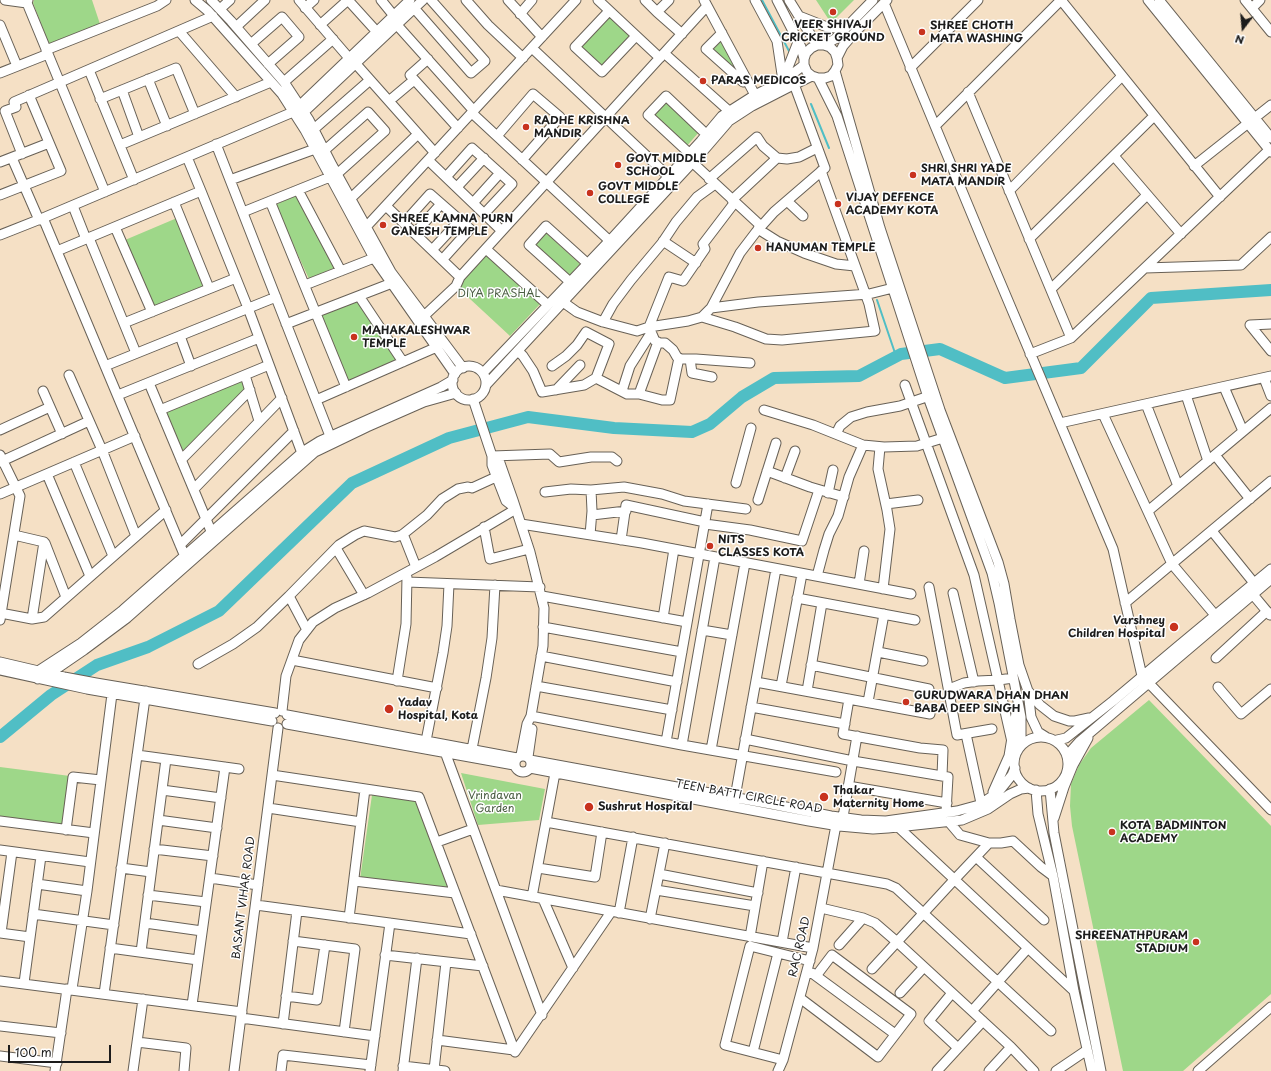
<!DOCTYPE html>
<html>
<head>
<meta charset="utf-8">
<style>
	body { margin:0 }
	#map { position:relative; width:1271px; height:1071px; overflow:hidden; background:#f5e0c5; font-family:"Playpen Sans",sans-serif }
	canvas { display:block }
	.north { position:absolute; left:1223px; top:8px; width:40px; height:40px; -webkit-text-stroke:3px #fff; paint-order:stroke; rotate:196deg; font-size:11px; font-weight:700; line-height:16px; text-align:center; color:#1c1c1c }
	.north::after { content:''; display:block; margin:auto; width:14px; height:18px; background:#1c1c1c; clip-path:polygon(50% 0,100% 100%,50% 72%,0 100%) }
	.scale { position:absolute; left:8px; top:1045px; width:103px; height:18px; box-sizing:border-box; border:2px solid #1c1c1c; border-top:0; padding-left:5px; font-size:12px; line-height:14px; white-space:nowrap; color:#1c1c1c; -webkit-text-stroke:3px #fff; paint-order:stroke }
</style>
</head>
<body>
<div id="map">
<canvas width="1271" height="1071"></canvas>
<div class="north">N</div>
<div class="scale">100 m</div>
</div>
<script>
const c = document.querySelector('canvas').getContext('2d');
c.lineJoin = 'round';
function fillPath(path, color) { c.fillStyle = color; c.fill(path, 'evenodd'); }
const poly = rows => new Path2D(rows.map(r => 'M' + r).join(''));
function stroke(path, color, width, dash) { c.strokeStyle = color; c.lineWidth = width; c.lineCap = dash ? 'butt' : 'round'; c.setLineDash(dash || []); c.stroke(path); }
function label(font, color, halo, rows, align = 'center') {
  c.font = font + ' "Playpen Sans",sans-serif'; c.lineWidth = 3; c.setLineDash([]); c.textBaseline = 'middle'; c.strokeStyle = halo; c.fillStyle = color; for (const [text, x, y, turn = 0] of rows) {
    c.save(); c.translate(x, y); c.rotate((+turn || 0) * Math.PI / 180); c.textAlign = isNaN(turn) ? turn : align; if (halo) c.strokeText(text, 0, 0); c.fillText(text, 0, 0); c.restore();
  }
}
fillPath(poly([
	[34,0,92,0,100,24,49,44,33,3],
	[816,0,854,0,831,23],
	[609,17,630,37,602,67,580,47],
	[721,39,741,76,711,47],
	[665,101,699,132,686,147,651,115],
	[296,195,334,268,309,279,275,205],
	[177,218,206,286,154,308,125,240],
	[545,232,580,264,567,278,532,245],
	[487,253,541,303,510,336,456,286],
	[357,299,399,360,348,382,320,314],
	[243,380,246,388,182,457,165,413],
	[1149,700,1271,826,1271,994,1183,1071,1123,1071,1072,826,1070,806,1071,784,1079,765,1091,748],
	[0,767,70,776,64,826,0,818],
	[461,773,545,789,539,820,478,825],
	[372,795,416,800,449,890,360,879]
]), '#9ed789');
stroke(poly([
	[762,0,789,51],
	[811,104,829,148],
	[877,300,896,356]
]), '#50bec5', 2);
stroke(poly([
	[0,737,51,695,97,665,148,647,219,611,352,483,449,438,528,417,614,428,692,432,710,424,742,397,774,378,859,376,901,354,940,349,1005,378,1081,368,1151,298,1271,290]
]), '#50bec5', 12);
const minor = poly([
	[5,0,27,3],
	[28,0,27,3,105,192],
	[195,0,208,11,282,94,305,130,374,258,455,374],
	[211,0,231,21,284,82,309,120,332,165,391,272,463,368],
	[299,0,349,58],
	[348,0,377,32],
	[381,0,394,16],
	[466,0,488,25,523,58],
	[508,0,542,37],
	[598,0,660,58],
	[645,0,657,12,669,0],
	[704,0,755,95],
	[755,0,777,41,783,81],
	[777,0,801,47,804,59],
	[789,0,817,45],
	[1061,0,1220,197],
	[1148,0,1271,152],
	[1159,0,1271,138],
	[1245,0,1271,32],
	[884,3,982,239,1113,549,1142,676,1271,810],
	[305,8,314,0],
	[414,8,471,73,485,61,431,0],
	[1252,8,1260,0],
	[220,9,230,0],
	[609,11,575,47,602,72,636,36],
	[657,12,682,34],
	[520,14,532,0],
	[799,16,827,27,836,28,848,25],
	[0,25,17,66],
	[320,25,348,0],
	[397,25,474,111],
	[236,27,265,0],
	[179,31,236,97],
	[722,33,706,49,743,82,747,80],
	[251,44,282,17,299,37,268,64],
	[824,45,835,39,873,0],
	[532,48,668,176],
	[46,50,157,6,166,0],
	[664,53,729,111],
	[837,58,835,52,830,47,824,45,817,45,811,48,806,53,804,59,804,65,807,72,812,76,818,78,825,78,831,76,835,71,838,65,837,58,843,46,856,31,887,0],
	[428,59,410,75,458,128],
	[356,64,435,153],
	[910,68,978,0],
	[89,70,134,180],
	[835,71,880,228,940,410,998,562,1004,584,1010,619,1019,665,1028,691,1031,717,1038,732,1046,737],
	[0,73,48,54],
	[818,78,837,116,928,397,992,573,999,603,1021,717,1021,738,1018,750],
	[148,79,167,126],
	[783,80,798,42],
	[284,82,333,39],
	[122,90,139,137],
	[968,92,1071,338],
	[100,99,176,68,195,114],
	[389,101,414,80],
	[299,112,304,112,423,0],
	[472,113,613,244],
	[935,126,1061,0],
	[314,129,370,80],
	[497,136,533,94,560,117,522,160],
	[216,144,332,441],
	[120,145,271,82],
	[325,150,368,112,385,131,337,174],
	[689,153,648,115,666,96,706,134],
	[22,154,5,111,16,107,14,102,213,16],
	[1114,156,1181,234],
	[12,158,39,220],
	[428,160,502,231],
	[0,162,49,143],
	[692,162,761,226],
	[1194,166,1271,105],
	[446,177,472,148,512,184,484,214],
	[709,179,757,137,763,146,777,158,787,159,799,157,817,148],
	[230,180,315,149],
	[457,187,484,158],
	[298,190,341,271],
	[201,191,248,308,303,456],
	[1009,191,1122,76],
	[0,195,61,171,29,95],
	[350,199,418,134],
	[732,200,777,158],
	[270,201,346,387],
	[787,201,803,216],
	[174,202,209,288],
	[735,202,703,244,705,249,683,281,669,277,649,327,655,341,660,343,665,343,673,350,677,357,681,359,696,359,750,363],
	[473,203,500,173],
	[73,206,86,239],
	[386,206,460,277],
	[243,212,330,177],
	[43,218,186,559],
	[404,223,430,194,470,229,442,260],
	[115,227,152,312],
	[366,227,576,0],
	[758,229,777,241,804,253,836,264,855,266],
	[415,233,441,204],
	[0,235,43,218,293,112,410,0],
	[89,238,136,353],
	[1029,239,1154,116],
	[663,241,696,263],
	[486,249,548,305],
	[432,250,460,220],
	[57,251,201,191,187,157],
	[1145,268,1241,265,1271,237],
	[570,282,529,245,546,226,588,264],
	[305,285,374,258],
	[1051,289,1147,195],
	[359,296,403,362],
	[556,297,577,312,603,322,637,331,649,327,688,321,702,317,711,308,740,253,756,232,774,212,825,168,794,84,783,81],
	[711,308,758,302,869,294,893,288],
	[424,316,456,286,460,277,707,6],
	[702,317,735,327,766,339,782,340,875,331,869,304,821,171],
	[603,322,613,304,631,280,662,243,676,222,697,197,715,184],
	[124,323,236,278],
	[286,324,392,283],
	[1250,325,1271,351],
	[1250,325,1271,324],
	[180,336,191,366],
	[518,351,523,356,533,371,542,392,584,385,596,378,627,394,639,394,662,400,670,400,679,358],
	[1030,354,1071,338,1269,150],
	[690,359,692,373,712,377],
	[105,366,276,297],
	[552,366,566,356,577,345,586,332,609,344,596,378],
	'452 383a17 17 0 1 1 34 0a17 17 0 1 1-34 0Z',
	[483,373,614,236,701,141,722,116,755,95,783,81,804,65],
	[69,375,102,450,136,536],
	[245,375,259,421],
	[1264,378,1271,396],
	[453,380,441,387,320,441,304,451,123,610,81,643,38,671,38,679,49,674,84,650,127,618,315,452,367,427,424,402,456,393],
	[149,383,211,531],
	[486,385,704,150,729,121,752,106,789,87,812,76],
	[905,385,974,575,1012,742],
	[1224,387,1243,431],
	[556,390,580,365],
	[43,391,62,434],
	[622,391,630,366,651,333],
	[639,394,658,342],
	[118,395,259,338],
	[1186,395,1208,461],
	[473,399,492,456,492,465,506,501,515,508],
	[316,400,437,347],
	[1146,404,1178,486],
	[160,410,269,365],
	[764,410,813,425,863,445,884,447,917,446,943,438],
	[1103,414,1172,564,1215,615],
	[1060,423,1271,376],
	[0,430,50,407],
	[836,434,840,426,851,417,867,412,900,406,932,395],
	[880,447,878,469,887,510,890,529,883,589],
	[0,455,20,496,0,620],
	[1215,455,1250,499],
	[492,456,500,463,513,500,530,552,544,608,543,646,531,716,527,724,521,755],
	[492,456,550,454,559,462,591,457,612,457,617,461],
	[181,460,250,390],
	[0,462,89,421],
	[74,462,113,556],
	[767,471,810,487,844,497],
	[47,474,90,576],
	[785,478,795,451],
	[736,483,751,428],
	[194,489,282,398],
	[545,492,571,489,591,490,624,487,662,494,684,501,746,509],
	[828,493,833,470],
	[0,494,135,436],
	[758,500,776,443],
	[886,504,918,500],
	[1148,511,1271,408],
	[592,515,626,511],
	[521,524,642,543,911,594],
	[705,524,750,530,802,541,819,490],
	[484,527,490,559,529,549],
	[1212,531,1254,583],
	[403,534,416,567],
	[14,535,44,542],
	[590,535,592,511,591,490],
	[621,540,626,505,705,522],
	[45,543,66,597],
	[180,545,294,431],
	[336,548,364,595],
	[817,576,824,550,829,534,838,516,849,477,863,445],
	[407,582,540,587],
	[859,584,864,551],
	[929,587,957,735,992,729],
	[1250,591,1270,615],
	[953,593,974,682],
	[542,596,687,622],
	[797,598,915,620],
	[1125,603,1271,481],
	[0,613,32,619,44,617,166,510],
	[663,618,674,549],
	[32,619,44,542],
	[543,627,682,652],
	[307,630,289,596,339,545,355,535,364,531,395,537,402,535,427,515,442,499,458,489,468,487,472,488,496,477],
	[702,630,732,635],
	[878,652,923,661],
	[541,656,677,682],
	[1216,658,1267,611],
	[292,660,437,688],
	[0,662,64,677,96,683,275,713],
	[198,664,233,644,257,627,289,596],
	[811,665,929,689],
	[0,670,87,689,272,721],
	[397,681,406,624,407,577],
	[756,682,930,714],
	[536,686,672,710],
	[781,686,802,574],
	[1218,687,1241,714,1271,689],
	[949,689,964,683,978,681,999,680,1013,678],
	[807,691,822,603],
	[1029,692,1040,705,1054,716,1069,721,1075,721,1089,718],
	[849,699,843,734,920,748,943,750,942,776],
	[868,702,884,614],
	[751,707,845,724],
	[282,711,286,676,299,640,313,622,335,608,368,593,435,557,516,509],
	[287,715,517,758],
	[531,716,682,745,836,772],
	[287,724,514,765],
	[966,734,981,803],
	'1014 764a27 27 0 1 1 54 0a27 27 0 1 1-54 0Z',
	[745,739,853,761,948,777,946,812],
	[426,741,443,653,447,626,449,584],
	[1056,741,1057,740,1066,738,1113,701,1176,648,1271,569],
	[666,742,708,504],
	[682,745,715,557],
	[472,749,486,678,492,638,495,585],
	[711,750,745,563],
	[445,752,542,1015],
	[137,755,239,769],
	'515 764a8 8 0 1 1 16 0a8 8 0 1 1-16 0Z',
	[528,757,532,729],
	[530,760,682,788,771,804,831,816,861,820,886,821,957,811,979,805,991,797,1000,790,1012,775,1015,768],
	[1068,760,1071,751,1079,742,1271,579],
	[530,768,809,821,839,826,873,829,888,828,962,820,988,809,1010,794,1021,789,1029,788],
	[272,775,419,797,515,1052],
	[848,786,947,803],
	[1050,789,1054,833,1101,1071],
	[162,790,221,798],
	[1036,790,1038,814,1053,876,1074,991,1092,1071],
	[993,792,1009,756,1017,707],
	[734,803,776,569],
	[268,808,361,822],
	[843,817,857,736],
	[1054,818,1064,787,1073,765,1088,738],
	[158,820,217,828],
	[0,821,94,833],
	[546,822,887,884,896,888,1051,1031],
	[949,822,960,835,989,843,1001,843,1013,841,1041,867,1053,876],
	[895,824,1074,991],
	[66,830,73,777,101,780],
	[437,842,473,829],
	[154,849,213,856],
	[0,850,90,862],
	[976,857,1044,920],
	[121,868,151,872],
	[538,868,595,877,602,832],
	[659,874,758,893],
	[210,878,258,885],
	[354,881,455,893],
	[37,884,87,891],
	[496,890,813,948],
	[656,890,755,906],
	[148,895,206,902],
	[532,897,555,773],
	[543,899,573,968],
	[256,905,471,934],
	[821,908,863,918,875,923,897,942,1011,1047,1034,1071],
	[619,913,633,837],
	[33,914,114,925],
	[349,918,365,789],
	[650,919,665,843],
	[145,923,202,931],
	[0,933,30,937],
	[1,933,12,852],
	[750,937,763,861],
	[293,941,355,949,344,1032],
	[782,942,796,867],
	[839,945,863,918],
	[110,948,198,960],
	[141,952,166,759],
	[385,955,483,966],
	[872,969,954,880,989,843],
	[812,973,895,1034],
	[0,981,242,1012],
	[24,983,41,856],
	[72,989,87,891,112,694],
	[900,993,924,967],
	[952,993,929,1021,958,1048],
	[104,994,146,691],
	[286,996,317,1000,325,945],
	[800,998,878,1057,911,1014,832,955,816,976],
	[192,1005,225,767],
	[972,1011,1028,948],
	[241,1018,375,1036],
	[283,1024,297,911],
	[0,1026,61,1033],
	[437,1040,514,1050],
	[137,1042,186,1048,184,1071],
	[515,1052,611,912],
	[753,1052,778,953],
	[0,1056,57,1063],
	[783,1060,725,1045,750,946,810,961],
	[403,1066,445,1071],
	[434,1070,446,962],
	[55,1071,67,989],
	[133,1071,143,999],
	[234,1071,278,728],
	[281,1071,283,1055,371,1065],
	[370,1071,390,923],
	[403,1071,417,958],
	[778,1071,783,1060,813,948,836,825],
	[937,1071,983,1021],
	[989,1071,1011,1047],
	[1056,1071,1087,1050],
	[1198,1071,1271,1007]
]);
stroke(minor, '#686157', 11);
stroke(minor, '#fff', 9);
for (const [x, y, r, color] of [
	[833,12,4,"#c8321e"],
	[922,32,4,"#c8321e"],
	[703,81,4,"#c8321e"],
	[526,127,4,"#c8321e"],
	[618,165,4,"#c8321e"],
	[913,175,4,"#c8321e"],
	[590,193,4,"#c8321e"],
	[838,204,4,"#c8321e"],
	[383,225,4,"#c8321e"],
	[758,248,4,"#c8321e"],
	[354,337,4,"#c8321e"],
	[710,546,4,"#c8321e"],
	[1174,627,5,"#c8321e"],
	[906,702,4,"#c8321e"],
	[389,709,5,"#c8321e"],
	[824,797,5,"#c8321e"],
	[589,807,5,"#c8321e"],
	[1112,832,4,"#c8321e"],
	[1196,942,4,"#c8321e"]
]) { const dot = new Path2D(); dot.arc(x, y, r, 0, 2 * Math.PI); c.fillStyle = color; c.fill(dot); stroke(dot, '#fff', 1.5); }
label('bold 11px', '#1c1c1c', '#fff', [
	["VEER SHIVAJI",833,25,"center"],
	["CRICKET GROUND",833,38,"center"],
	["SHREE CHOTH",930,26],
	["MATA WASHING",930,39],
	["PARAS MEDICOS",711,81],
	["RADHE KRISHNA",534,121],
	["MANDIR",534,134],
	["GOVT MIDDLE",626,159],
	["SCHOOL",626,172],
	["SHRI SHRI YADE",921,169],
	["MATA MANDIR",921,182],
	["GOVT MIDDLE",598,187],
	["COLLEGE",598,200],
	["VIJAY DEFENCE",846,198],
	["ACADEMY KOTA",846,211],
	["SHREE KAMNA PURN",391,219],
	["GANESH TEMPLE",391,232],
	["HANUMAN TEMPLE",766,248],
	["MAHAKALESHWAR",362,331],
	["TEMPLE",362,344],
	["NITS",718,540],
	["CLASSES KOTA",718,553],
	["Varshney",1165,621,"right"],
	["Children Hospital",1165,634,"right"],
	["GURUDWARA DHAN DHAN",914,696],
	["BABA DEEP SINGH",914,709],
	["Yadav",398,703],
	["Hospital, Kota",398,716],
	["Thakar",833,791],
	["Maternity Home",833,804],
	["Sushrut Hospital",598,807],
	["KOTA BADMINTON",1120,826],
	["ACADEMY",1120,839],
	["SHREENATHPURAM",1188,936,"right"],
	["STADIUM",1188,949,"right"]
], 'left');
label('11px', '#4a5d42', '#fff', [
	["DIYA PRASHAL",499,294],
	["Vrindavan",495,796],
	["Garden",495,809]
]);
label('11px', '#1c1c1c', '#fff', [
	["TEEN BATTI CIRCLE ROAD",749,797,10],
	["BASANT VIHAR ROAD",244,898,-83],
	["RAC ROAD",800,947,-77]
]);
</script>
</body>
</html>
